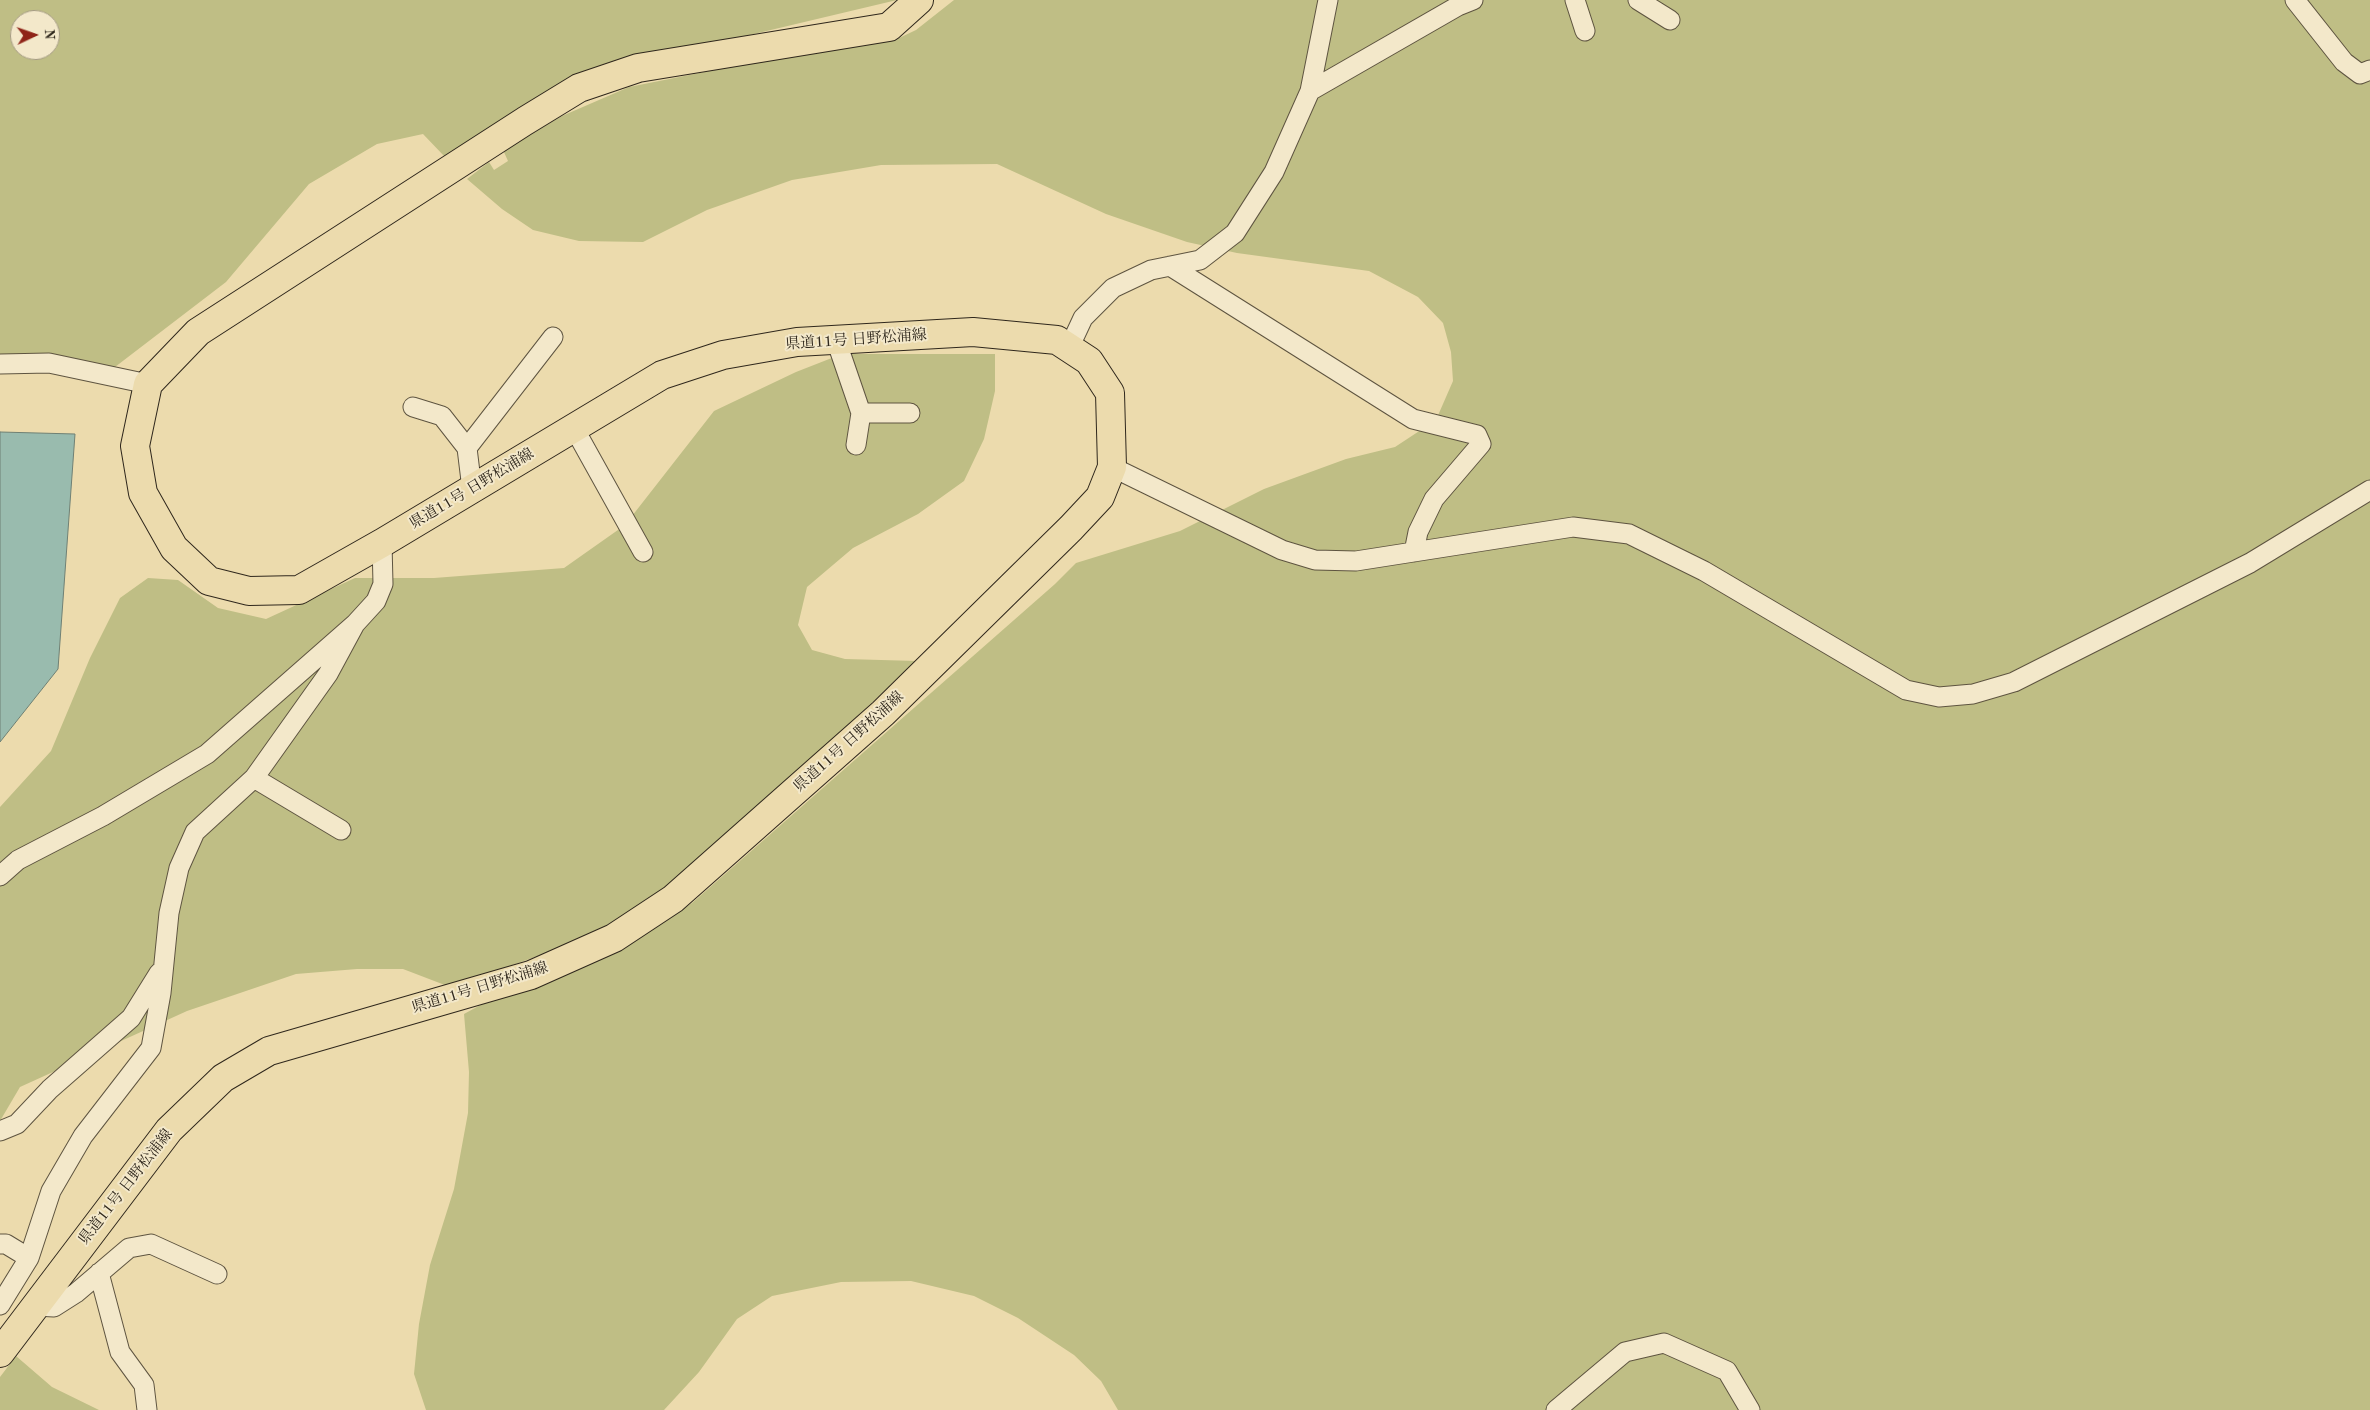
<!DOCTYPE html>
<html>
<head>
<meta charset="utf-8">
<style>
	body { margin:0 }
	#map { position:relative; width:2370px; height:1410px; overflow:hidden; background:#ecdbad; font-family:"Old Standard TT",serif }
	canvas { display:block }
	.north { position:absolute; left:10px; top:10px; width:50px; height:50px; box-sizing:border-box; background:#f3e8ca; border:1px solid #a59b84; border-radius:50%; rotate:87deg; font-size:14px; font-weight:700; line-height:20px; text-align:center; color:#2f271c }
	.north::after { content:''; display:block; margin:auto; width:18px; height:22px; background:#8f2418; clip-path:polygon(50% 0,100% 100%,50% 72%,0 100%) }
</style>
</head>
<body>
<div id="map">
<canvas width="2370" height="1410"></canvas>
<div class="north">N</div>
</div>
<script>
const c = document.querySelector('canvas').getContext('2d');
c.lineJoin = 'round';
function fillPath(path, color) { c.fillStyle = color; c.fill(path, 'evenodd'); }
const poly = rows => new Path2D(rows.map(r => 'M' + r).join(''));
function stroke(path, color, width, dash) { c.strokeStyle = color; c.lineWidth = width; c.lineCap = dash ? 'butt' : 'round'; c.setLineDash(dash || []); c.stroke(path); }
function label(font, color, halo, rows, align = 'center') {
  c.font = font + ' "Old Standard TT","Noto Serif JP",serif'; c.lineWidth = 4; c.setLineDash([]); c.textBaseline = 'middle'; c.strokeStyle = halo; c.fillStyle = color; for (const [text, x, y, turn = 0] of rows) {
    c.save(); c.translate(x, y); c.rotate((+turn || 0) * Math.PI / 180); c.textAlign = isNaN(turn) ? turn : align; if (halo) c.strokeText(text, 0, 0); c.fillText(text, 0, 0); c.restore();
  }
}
fillPath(poly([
	[0,0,897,0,615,67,445,157,423,134,377,144,309,184,226,282,115,367,0,367],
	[20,20,50,20,50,50,20,50],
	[954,0,2370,0,2370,1410,1118,1410,1101,1381,1074,1355,1018,1318,974,1296,911,1281,841,1282,772,1296,737,1319,699,1372,664,1410,426,1410,414,1374,419,1324,430,1265,454,1189,468,1113,469,1072,464,1014,497,996,586,966,627,945,692,903,1055,584,1076,563,1180,531,1264,489,1346,459,1395,447,1436,420,1453,381,1451,352,1443,323,1418,297,1369,271,1237,253,1187,242,1106,214,997,164,881,165,792,180,707,210,643,242,579,241,533,230,502,209,467,179,489,162,494,170,508,161,503,150,562,116,629,87,865,40,895,40,916,30],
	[842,354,995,354,995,391,984,439,964,481,918,514,853,548,807,587,798,625,812,650,845,659,917,661,673,887,589,938,450,987,403,969,357,969,296,974,187,1011,20,1087,0,1121,0,807,51,751,90,658,120,598,148,578,178,580,218,608,266,619,355,578,434,578,564,568,625,525,714,411,796,372],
	[16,1356,52,1387,99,1410,0,1410,0,1377]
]), '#bfbe85');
const water = poly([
	[0,432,75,434,58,669,0,742,0,432]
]);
fillPath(water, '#99bbae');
stroke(water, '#6f8074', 1);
const street = poly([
	[1575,0,1585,31],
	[1638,0,1670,20],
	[2295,0,2344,62,2360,74,2370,70],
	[1310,91,1458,6,1473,0],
	[1170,266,1413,419,1477,435,1481,444,1434,499,1418,532,1414,552],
	[836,340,861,413,910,413],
	[1069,348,1083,318,1113,288,1151,270,1200,260,1235,233,1274,172,1310,91,1328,0],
	[0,364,49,363,148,384],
	[413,407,442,416,467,448,472,489],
	[574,428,643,552],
	[856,445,861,413],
	[467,448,553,337],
	[1112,467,1282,550,1315,560,1356,561,1573,527,1629,534,1704,571,1906,690,1939,697,1973,694,2014,682,2250,563,2370,490],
	[254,778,341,830],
	[0,876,18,860,103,816,207,754,355,624,376,601,383,584,382,543],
	[0,1131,17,1124,50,1089,131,1018,159,973],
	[0,1244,6,1244,29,1258,0,1305],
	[29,1258,51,1191,83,1136,151,1048,161,993,169,913,179,868,195,832,254,778,328,674,355,624],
	[99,1273,120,1352,144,1385,147,1410],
	[35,1306,54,1307,76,1293,129,1248,151,1244,217,1274],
	[1556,1410,1625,1352,1664,1343,1727,1371,1750,1410]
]);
const primary = poly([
	[0,1353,169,1130,223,1078,269,1051,531,975,614,938,673,899,883,713,1071,528,1100,497,1112,467,1110,393,1089,361,1057,340,973,332,797,342,723,355,662,375,382,543,299,590,249,591,209,581,174,548,143,493,135,446,148,384,198,332,525,121,579,88,638,68,889,27,919,0]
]);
stroke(street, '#5e5440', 21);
stroke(primary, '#2f271c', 30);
stroke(street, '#f3e8ca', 19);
stroke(primary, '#ecdbad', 28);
label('15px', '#2f271c', '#f3e8ca', [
	["県道11号 日野松浦線",856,340,-4],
	["県道11号 日野松浦線",472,489,-31],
	["県道11号 日野松浦線",849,742,-42],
	["県道11号 日野松浦線",480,988,-17],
	["県道11号 日野松浦線",126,1187,-52]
]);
</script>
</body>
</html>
